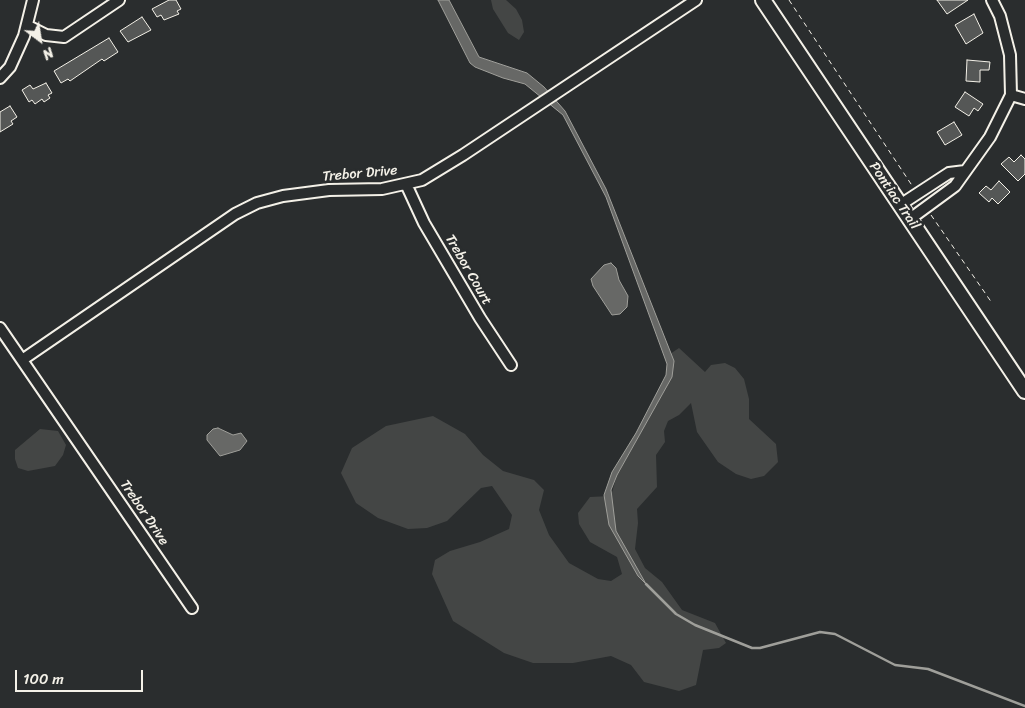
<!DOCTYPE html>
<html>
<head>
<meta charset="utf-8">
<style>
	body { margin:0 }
	#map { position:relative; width:1025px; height:708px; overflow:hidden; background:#2a2d2e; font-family:Sriracha,sans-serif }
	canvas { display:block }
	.north { position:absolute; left:15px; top:15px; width:50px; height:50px; -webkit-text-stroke:4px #2a2d2e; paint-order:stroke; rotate:149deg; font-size:14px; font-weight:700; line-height:20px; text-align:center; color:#f4f1e8 }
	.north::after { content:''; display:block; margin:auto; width:18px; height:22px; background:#f4f1e8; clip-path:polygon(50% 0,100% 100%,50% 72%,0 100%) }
	.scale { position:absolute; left:15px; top:670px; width:128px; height:22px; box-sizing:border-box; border:2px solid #f4f1e8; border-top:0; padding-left:6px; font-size:15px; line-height:18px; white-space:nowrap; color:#f4f1e8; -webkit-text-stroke:4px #2a2d2e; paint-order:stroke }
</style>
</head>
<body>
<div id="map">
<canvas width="1025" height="708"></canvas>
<div class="north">N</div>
<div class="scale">100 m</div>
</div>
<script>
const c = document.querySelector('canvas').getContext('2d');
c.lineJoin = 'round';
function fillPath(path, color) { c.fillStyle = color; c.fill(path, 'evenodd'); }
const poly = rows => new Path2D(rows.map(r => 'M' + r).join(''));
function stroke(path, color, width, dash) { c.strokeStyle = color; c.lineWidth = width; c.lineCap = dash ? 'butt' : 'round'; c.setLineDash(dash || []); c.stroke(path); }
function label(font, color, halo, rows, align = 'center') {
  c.font = font + ' Sriracha,sans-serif'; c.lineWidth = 5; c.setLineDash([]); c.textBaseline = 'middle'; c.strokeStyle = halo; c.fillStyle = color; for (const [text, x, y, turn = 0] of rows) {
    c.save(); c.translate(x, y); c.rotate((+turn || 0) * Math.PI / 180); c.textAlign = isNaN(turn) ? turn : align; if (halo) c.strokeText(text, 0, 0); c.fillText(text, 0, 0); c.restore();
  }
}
fillPath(poly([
	[491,0,506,0,516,9,522,20,524,32,519,40,508,33,493,9],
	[679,348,705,372,711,365,725,363,735,368,744,379,749,399,749,419,776,444,778,462,764,476,751,479,736,474,718,462,697,432,691,403,679,415,668,421,664,431,665,442,656,455,657,487,637,509,638,523,635,549,645,568,662,582,682,610,715,623,726,643,719,648,703,650,696,685,679,691,644,682,631,665,611,656,573,663,533,663,504,653,453,621,432,574,435,560,450,551,480,542,509,529,512,515,492,486,481,488,447,521,427,528,408,529,378,518,356,503,341,473,352,448,386,426,433,416,465,434,483,455,503,471,534,480,544,490,539,510,549,535,569,563,598,579,611,581,622,574,617,557,590,542,579,524,578,513,590,497,611,496,617,475,664,391,674,361,670,354],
	[40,429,58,431,66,445,63,455,55,466,28,471,18,468,15,459,15,450]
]), '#444645');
const water = poly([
	[438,0,449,0,479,57,527,73,544,87,565,111,606,189,674,361,672,377,617,475,611,490,616,531,646,584,638,576,609,525,604,495,612,472,636,433,666,375,667,364,606,197,563,115,525,84,503,78,475,67,470,63,438,0],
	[611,263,616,268,619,280,628,296,627,307,620,314,612,315,593,286,591,279,604,265,611,263],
	[218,428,233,435,241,433,247,441,240,450,220,456,207,440,207,435,213,429,218,428]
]);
fillPath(water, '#676866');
stroke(water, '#9f9f9a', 1);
stroke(poly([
	[646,584,676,614,695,625,752,648,760,648,820,632,835,634,895,665,928,669,1025,706]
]), '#9f9f9a', 2.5);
const building = poly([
	[169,0,176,0,181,9,177,11,179,14,164,20,161,15,157,17,152,9,169,0],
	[937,0,968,0,947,14,937,0],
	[974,14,983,33,966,44,955,25,974,14],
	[142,17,151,30,128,42,120,31,142,17],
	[109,38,118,52,104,61,102,59,70,81,68,79,61,83,54,71,109,38],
	[967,60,990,62,989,70,980,70,980,82,966,81,967,60],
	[46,83,52,93,48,95,50,98,44,102,42,99,35,104,32,100,29,102,22,90,30,85,33,89,46,83],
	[965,92,983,104,978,111,974,108,969,116,955,107,965,92],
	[10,106,17,117,11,121,13,124,0,132,0,112,10,106],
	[954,122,962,135,945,145,937,132,954,122],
	[1021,155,1025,159,1025,174,1018,181,1001,164,1009,157,1014,162,1021,155],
	[999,181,1010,192,998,204,992,198,989,202,979,193,986,186,991,190,999,181]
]);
fillPath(building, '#555756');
stroke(building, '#f4f1e8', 1);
const street = poly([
	[28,26,46,35,64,37,119,0],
	[0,78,10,67,24,36,33,0],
	[1011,95,1025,99],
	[406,184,424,223,480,318,511,365],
	[900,205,949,173,965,171],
	[910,219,955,186,990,137,1011,95,1010,55,1000,16,992,0],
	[0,328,192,608],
	[22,360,235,214,257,203,283,196,329,190,382,189,422,180,463,155,696,0]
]);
const secondary = poly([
	[763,0,1025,391]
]);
stroke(street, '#f4f1e8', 14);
stroke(secondary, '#f4f1e8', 18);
stroke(poly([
	[789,0,913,187],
	[931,215,992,303]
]), '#f4f1e8', 1, [5, 4]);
stroke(street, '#2a2d2e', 10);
stroke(secondary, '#2a2d2e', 14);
label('14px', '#f4f1e8', '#2a2d2e', [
	["Trebor Drive",360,174,-5],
	["Pontiac Trail",894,196,56],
	["Trebor Court",468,270,60],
	["Trebor Drive",144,513,56]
]);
</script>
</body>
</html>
